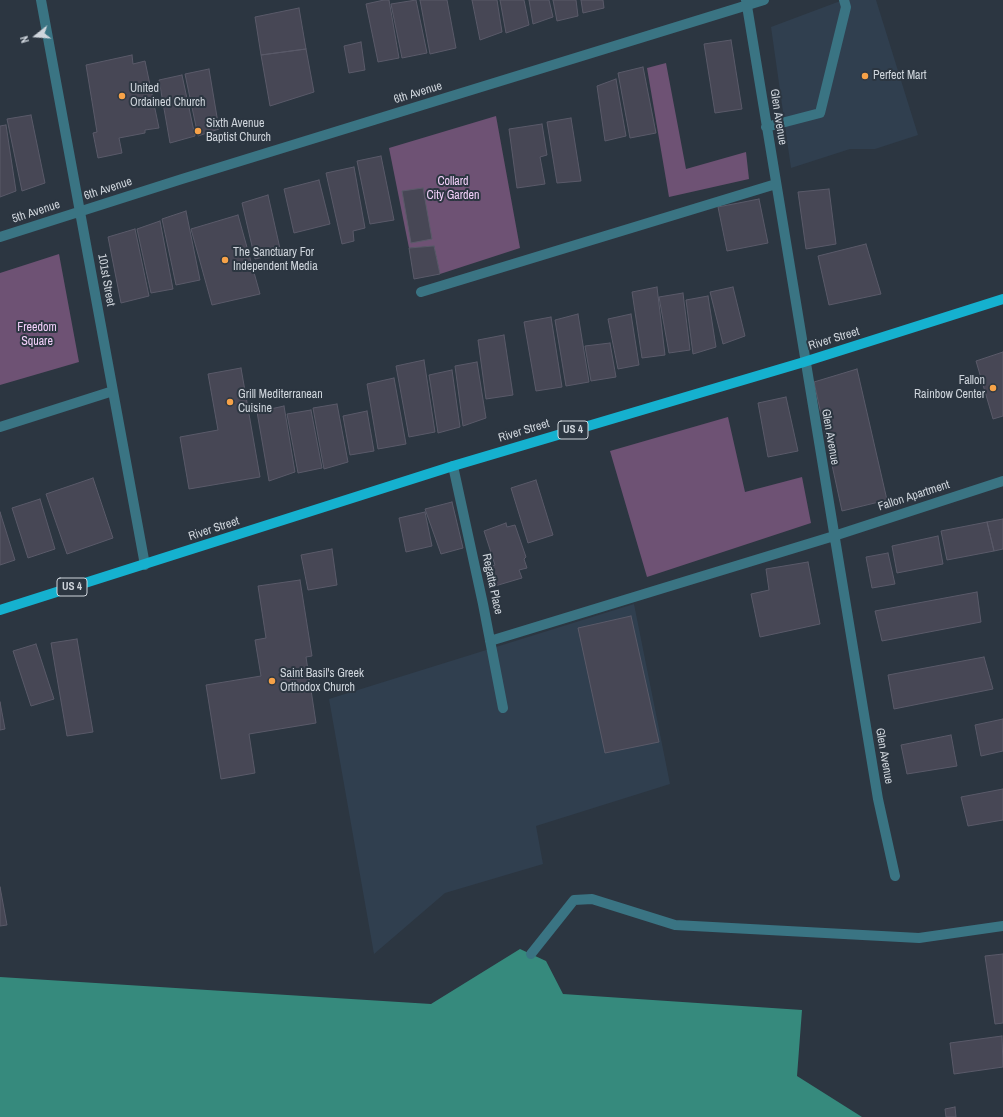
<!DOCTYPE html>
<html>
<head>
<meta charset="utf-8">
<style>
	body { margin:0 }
	#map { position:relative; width:1003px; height:1117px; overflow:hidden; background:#2c3641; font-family:"Archivo Narrow",sans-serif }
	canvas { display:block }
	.north { position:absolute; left:16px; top:16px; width:40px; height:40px; -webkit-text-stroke:3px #2c3641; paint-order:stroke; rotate:253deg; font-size:11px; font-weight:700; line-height:16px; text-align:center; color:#cfd5dc }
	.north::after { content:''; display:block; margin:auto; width:14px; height:18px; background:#cfd5dc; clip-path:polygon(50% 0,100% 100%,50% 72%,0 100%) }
</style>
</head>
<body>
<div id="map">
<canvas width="1003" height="1117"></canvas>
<div class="north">N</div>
</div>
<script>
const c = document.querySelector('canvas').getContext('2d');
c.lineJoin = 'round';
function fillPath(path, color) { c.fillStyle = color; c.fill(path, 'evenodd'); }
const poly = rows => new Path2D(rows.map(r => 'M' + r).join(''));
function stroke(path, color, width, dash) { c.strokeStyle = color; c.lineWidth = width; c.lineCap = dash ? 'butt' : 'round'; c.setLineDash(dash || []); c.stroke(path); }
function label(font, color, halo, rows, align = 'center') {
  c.font = font + ' "Archivo Narrow",sans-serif'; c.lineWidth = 4; c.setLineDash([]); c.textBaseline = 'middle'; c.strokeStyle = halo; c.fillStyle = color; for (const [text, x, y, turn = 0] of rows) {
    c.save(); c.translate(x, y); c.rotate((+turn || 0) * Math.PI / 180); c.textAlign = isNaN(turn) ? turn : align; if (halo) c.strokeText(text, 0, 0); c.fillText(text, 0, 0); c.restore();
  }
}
fillPath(poly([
	[843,0,876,0,918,135,875,149,850,149,791,168,771,27],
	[634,604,670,784,536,826,543,864,445,893,374,954,329,699]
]), '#303f4f');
fillPath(poly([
	[666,63,686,169,746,152,749,179,669,197,647,68],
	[496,116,520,248,440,274,434,246,409,248,389,148],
	[59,254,79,362,0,385,0,273],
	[728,417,745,492,802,477,811,523,647,577,610,451]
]), '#6e5274');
fillPath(poly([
	[520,949,546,961,563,994,802,1010,797,1076,862,1117,0,1117,0,977,431,1004]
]), '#368a7d');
const building = poly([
	[384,0,389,0,399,58,378,62,366,4,384,0],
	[416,0,427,53,402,58,391,4,416,0],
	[420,0,447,0,456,48,430,54,420,0],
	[472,0,497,0,502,32,480,40,472,0],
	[500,0,524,0,529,25,506,33,500,0],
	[529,0,549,0,553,17,533,24,529,0],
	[553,0,576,0,578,16,557,21,553,0],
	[581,0,603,0,604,8,583,13,581,0],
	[299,8,306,49,261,55,255,17,299,8],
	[731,40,742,109,715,113,704,44,731,40],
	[361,42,365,70,349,73,344,46,361,42],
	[306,49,314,92,270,106,261,55,306,49],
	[132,55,133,64,145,61,159,128,145,130,145,133,119,138,122,153,98,158,93,133,97,132,86,65,132,55],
	[643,67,656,133,630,138,618,73,643,67],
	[209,69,219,129,198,136,185,74,209,69],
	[182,75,195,136,170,143,159,80,182,75],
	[616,79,626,136,605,141,597,86,616,79],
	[31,115,45,183,22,191,7,119,31,115],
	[571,118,581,181,557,183,547,122,571,118],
	[542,124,547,155,540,157,545,184,517,188,509,129,542,124],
	[6,125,16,191,0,197,0,126,6,125],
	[381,156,394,220,370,224,357,161,381,156],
	[354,167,365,228,353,231,354,241,342,244,326,173,354,167],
	[319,180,330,224,294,233,284,189,319,180],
	[423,188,432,239,411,243,402,191,423,188],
	[829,189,836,244,806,249,798,192,829,189],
	[268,195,281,253,255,259,242,203,268,195],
	[759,199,768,243,727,251,718,207,759,199],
	[186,211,200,280,176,285,162,219,186,211],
	[238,215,260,294,212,305,191,229,238,215],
	[160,221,173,289,151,293,137,229,160,221],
	[135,229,149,296,121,303,108,237,135,229],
	[866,244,881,294,829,305,818,256,866,244],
	[434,246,440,274,414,279,409,248,434,246],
	[657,287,665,355,642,358,632,292,657,287],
	[733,287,745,336,723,344,710,292,733,287],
	[683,293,690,350,669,353,659,297,683,293],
	[708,296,716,347,693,354,686,300,708,296],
	[578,314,589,382,566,386,555,320,578,314],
	[631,314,639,365,618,369,608,319,631,314],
	[551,317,562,387,536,391,524,322,551,317],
	[504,335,513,395,486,399,478,340,504,335],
	[610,343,616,377,591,381,585,346,610,343],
	[1003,352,1003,416,993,419,976,361,1003,352],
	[424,360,435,432,409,437,396,366,424,360],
	[477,362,486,418,463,426,455,366,477,362],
	[241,368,260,477,189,489,180,437,218,430,208,374,241,368],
	[857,369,887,500,842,511,814,382,857,369],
	[452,370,460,427,438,433,429,375,452,370],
	[394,378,406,444,378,449,367,384,394,378],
	[786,397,798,451,768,457,758,403,786,397],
	[337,404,348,462,324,469,313,408,337,404],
	[284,406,295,472,269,481,257,412,284,406],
	[311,410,322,468,298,473,287,414,311,410],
	[367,411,374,451,350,455,343,416,367,411],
	[93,478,113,538,67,554,46,494,93,478],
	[536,480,553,535,528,543,511,488,536,480],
	[40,499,55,549,28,558,12,508,40,499],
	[452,502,463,548,441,554,425,509,452,502],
	[0,512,15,560,0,565,0,512],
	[425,512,432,546,406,552,399,518,425,512],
	[1003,519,1003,549,994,551,987,522,1003,519],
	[987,522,994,551,947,560,941,531,987,522],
	[506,523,507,527,515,525,526,557,524,559,527,568,519,570,522,578,495,586,488,568,495,565,484,531,506,523],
	[938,536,943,564,897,573,892,546,938,536],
	[332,549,337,585,308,590,301,555,332,549],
	[888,553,895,584,872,588,866,557,888,553],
	[808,562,820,624,760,637,751,594,769,590,766,569,808,562],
	[300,580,312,656,306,657,316,723,249,734,255,773,221,779,206,685,261,676,255,640,266,638,258,586,300,580],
	[977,592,981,622,882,641,875,611,977,592],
	[631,616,659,742,605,753,578,628,631,616],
	[77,639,93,732,67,736,51,643,77,639],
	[36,644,54,699,31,706,13,651,36,644],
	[984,657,993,689,894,709,888,675,984,657],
	[0,702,5,729,0,730,0,702],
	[1003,719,1003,751,981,756,975,725,1003,719],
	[951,735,957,766,907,774,901,745,951,735],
	[1003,789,1003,820,968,826,961,797,1003,789],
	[0,887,7,925,0,926,0,887],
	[1003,954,1003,1023,995,1024,985,956,1003,954],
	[1002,1036,1003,1067,954,1074,950,1043,1002,1036],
	[955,1107,956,1117,946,1117,945,1109,955,1107]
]);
fillPath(building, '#474755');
stroke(building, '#5a5a69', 1);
stroke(poly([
	[41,0,145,565],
	[746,0,878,799,895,876],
	[766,127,820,113,846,7,844,0],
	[0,237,182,179,764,0],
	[421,292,776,184],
	[0,427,113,391],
	[453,466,483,604,503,708],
	[490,641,834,536,1003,481],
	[531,954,574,900,592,899,675,925,919,938,1003,926]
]), '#3a7483', 10);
stroke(poly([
	[0,610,453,466,804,362,1003,299]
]), '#15b1cf', 10);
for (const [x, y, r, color] of [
	[865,76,4,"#f7a248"],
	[122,96,4,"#f7a248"],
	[198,131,4,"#f7a248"],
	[225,260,4,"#f7a248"],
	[993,388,4,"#f7a248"],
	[230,402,4,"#f7a248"],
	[272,681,4,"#f7a248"]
]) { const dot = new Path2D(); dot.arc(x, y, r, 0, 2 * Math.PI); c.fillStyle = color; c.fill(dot); stroke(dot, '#2c3641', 1.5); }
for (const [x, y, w] of [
	[573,430,30],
	[72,587,30]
]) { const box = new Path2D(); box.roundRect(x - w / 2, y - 9, w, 18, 3); c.fillStyle = '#2c3641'; c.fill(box); stroke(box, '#cfd5dc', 1); }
label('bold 11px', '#cfd5dc', null, [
	["US 4",573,430],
	["US 4",72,587]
]);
label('12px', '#cfd5dc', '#2c3641', [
	["Perfect Mart",873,76],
	["United",130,89],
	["Ordained Church",130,103],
	["Sixth Avenue",206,124],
	["Baptist Church",206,138],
	["The Sanctuary For",233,253],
	["Independent Media",233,267],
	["Fallon",985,381,"right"],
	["Rainbow Center",985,395,"right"],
	["Grill Mediterranean",238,395],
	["Cuisine",238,409],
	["Saint Basil's Greek",280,674],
	["Orthodox Church",280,688]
], 'left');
label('12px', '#cfd5dc', '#2c3641', [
	["6th Avenue",418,93,-17],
	["Glen Avenue",778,117,81],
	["6th Avenue",108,189,-18],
	["5th Avenue",36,212,-18],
	["101st Street",106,280,80],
	["River Street",834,339,-17],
	["River Street",524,431,-17],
	["Glen Avenue",830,437,80],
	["Fallon Apartment",914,496,-18],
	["River Street",214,529,-18],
	["Regatta Place",492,584,78],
	["Glen Avenue",884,756,80]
]);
label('12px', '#f2d0fa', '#2c3641', [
	["Collard",453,182],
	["City Garden",453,196],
	["Freedom",37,328],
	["Square",37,342]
]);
</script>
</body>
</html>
